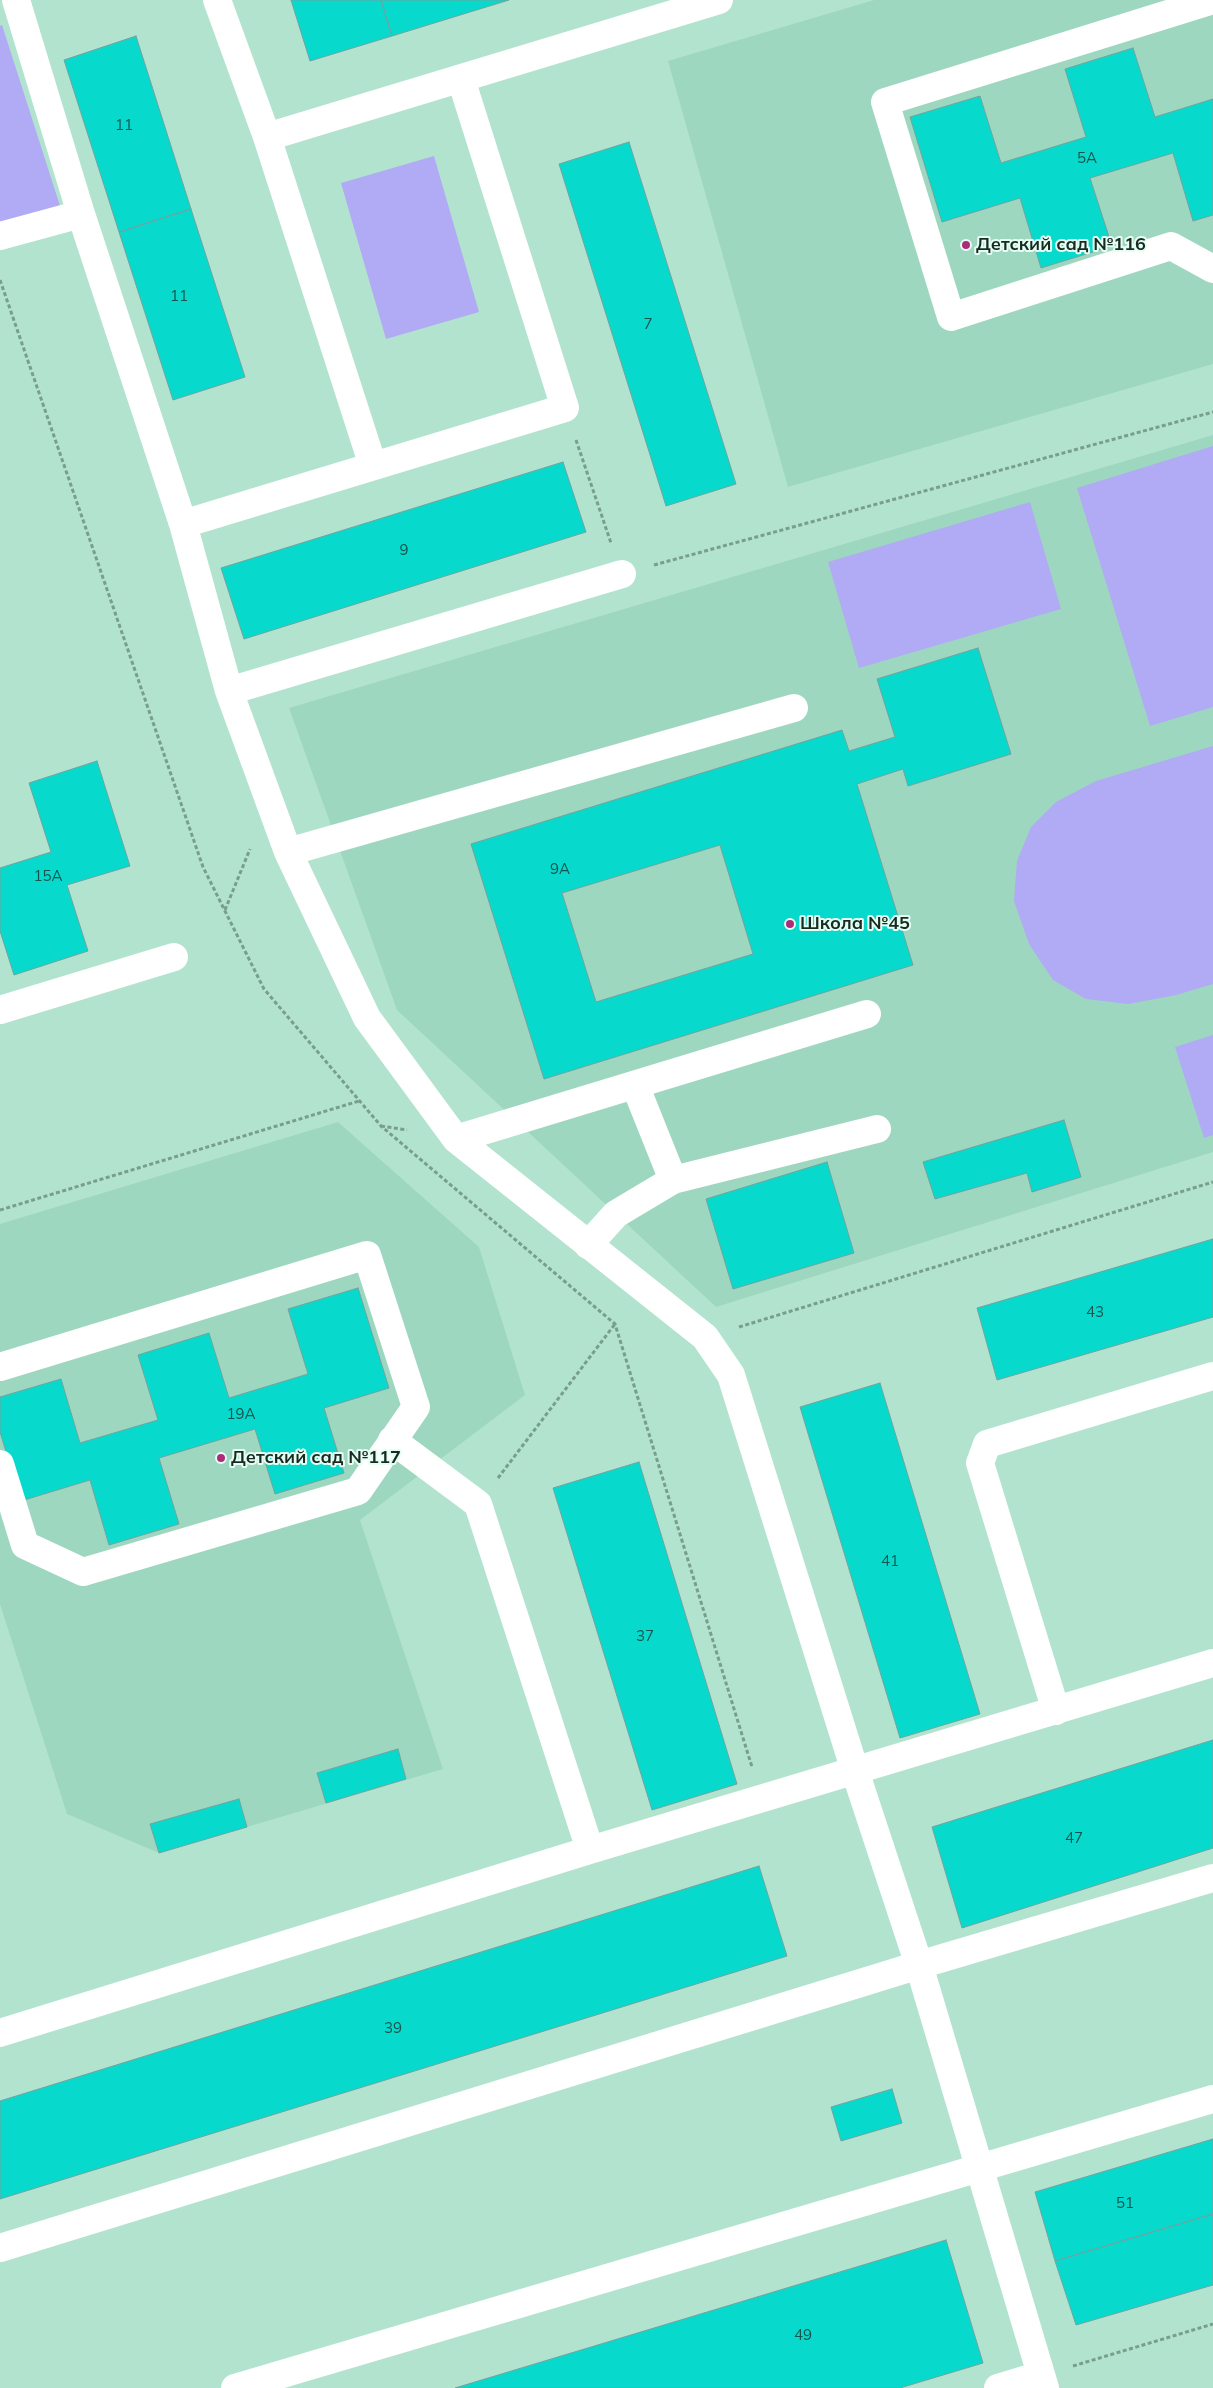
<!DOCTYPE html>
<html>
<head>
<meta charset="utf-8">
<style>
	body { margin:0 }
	canvas { display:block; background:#b2e3ce }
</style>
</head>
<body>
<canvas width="1213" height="2388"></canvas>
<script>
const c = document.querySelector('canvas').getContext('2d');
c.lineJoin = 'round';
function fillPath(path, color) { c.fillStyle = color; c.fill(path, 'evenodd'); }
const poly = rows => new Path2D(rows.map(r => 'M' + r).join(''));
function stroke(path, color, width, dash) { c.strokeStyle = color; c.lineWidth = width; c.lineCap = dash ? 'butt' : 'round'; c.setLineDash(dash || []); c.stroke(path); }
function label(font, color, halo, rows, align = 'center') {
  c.font = font + ' Mulish,sans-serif'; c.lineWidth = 4; c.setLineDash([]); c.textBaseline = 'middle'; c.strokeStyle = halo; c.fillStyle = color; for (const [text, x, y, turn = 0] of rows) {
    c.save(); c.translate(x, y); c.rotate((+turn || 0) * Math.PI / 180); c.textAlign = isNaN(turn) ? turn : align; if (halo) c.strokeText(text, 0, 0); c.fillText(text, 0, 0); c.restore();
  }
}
fillPath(poly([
	[874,0,1213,0,1213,364,788,487,668,61],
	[1213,435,1213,1152,716,1307,397,1010,289,708],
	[338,1122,479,1247,525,1395,360,1520,443,1769,159,1853,67,1814,0,1604,0,1224]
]), '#9ed7bf');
fillPath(poly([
	[2,25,61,209,0,228,0,26],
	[434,156,479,312,386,339,341,183],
	[1213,446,1213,707,1150,726,1077,488],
	[1030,502,1061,609,859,668,828,562],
	[1213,746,1213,984,1176,995,1128,1004,1086,999,1053,980,1029,944,1014,901,1017,861,1031,827,1056,802,1096,781],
	[1213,1035,1213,1135,1204,1138,1175,1047]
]), '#b1aaf5');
const building = poly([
	[291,0,381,0,392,36,310,61,291,0],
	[381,0,509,0,392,36,381,0],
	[136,36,191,209,119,232,64,60,136,36],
	[1133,48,1155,117,1213,99,1213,215,1193,221,1173,153,1090,178,1112,246,1041,268,1020,198,942,222,910,117,980,96,1001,163,1086,137,1065,69,1133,48],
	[629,142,736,484,666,506,559,164,629,142],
	[191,209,245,377,173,400,119,232,191,209],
	[563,462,586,532,244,639,221,568,563,462],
	[978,648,1011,754,908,786,903,769,857,784,913,965,544,1079,471,844,842,730,849,751,895,737,877,679,978,648],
	[720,845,753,954,596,1002,562,893,720,845],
	[97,761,130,866,67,885,88,951,14,975,0,931,0,868,51,852,29,783,97,761],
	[1064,1120,1081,1177,1032,1192,1027,1173,935,1199,923,1162,1064,1120],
	[827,1162,854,1253,733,1289,706,1199,827,1162],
	[1213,1239,1213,1317,997,1380,977,1308,1213,1239],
	[358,1288,389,1388,324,1408,344,1473,275,1494,255,1429,159,1458,179,1524,109,1545,90,1480,21,1501,0,1432,0,1397,61,1379,80,1443,158,1420,138,1355,209,1333,229,1398,308,1374,288,1309,358,1288],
	[880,1383,980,1714,900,1738,800,1407,880,1383],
	[639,1462,737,1784,652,1810,553,1488,639,1462],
	[1213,1740,1213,1848,962,1928,932,1827,1213,1740],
	[398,1749,406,1779,326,1803,317,1773,398,1749],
	[239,1799,247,1827,159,1853,150,1824,239,1799],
	[759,1866,787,1956,0,2199,0,2101,759,1866],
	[892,2089,902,2123,841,2141,831,2107,892,2089],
	[1213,2139,1213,2214,1055,2261,1035,2192,1213,2139],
	[1213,2214,1213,2285,1076,2325,1055,2261,1213,2214],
	[946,2240,983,2363,900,2388,455,2388,946,2240]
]);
fillPath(building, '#07d9cd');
stroke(building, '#6fa5a0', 1);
stroke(poly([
	[0,280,203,867,264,989,381,1126,615,1324,752,1767],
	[576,440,611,543],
	[654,565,1213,412],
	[225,910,250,849],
	[381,1126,407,1130],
	[0,1210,359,1101],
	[739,1327,1213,1182],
	[498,1478,615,1324],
	[1073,2366,1213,2324]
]), '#789e8d', 3, [4, 2.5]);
stroke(poly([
	[16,0,81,214,183,524,229,691,622,574],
	[217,0,267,137,373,466],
	[1213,0,885,102,951,317,1171,246,1213,269],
	[267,137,719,0],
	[0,236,81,214],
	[183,524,565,408,461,79],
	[229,691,288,852,367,1018,456,1139,705,1337,731,1375,855,1771,919,1965,1045,2388],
	[288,852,794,708],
	[0,1010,174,957],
	[635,1085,673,1180],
	[456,1139,867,1014],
	[588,1245,616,1214,673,1180,877,1129],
	[0,1367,367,1255,416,1407,358,1491,83,1572,25,1545,0,1464],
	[392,1440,478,1504,590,1850],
	[1056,1711,980,1463,987,1444,1213,1376],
	[0,2033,590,1850,1213,1663],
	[0,2248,919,1965,1213,1878],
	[235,2388,1213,2099],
	[998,2388,1041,2375]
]), '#fff', 28);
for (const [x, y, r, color] of [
	[966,245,5,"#ac2c7a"],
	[790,924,5,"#ac2c7a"],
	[221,1458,5,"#ac2c7a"]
]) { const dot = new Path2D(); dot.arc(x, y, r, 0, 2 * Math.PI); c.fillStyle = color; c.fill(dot); stroke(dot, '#e5fef3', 2); }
label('15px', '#14564e', null, [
	["11",124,125],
	["5А",1087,158],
	["11",179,296],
	["7",648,324],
	["9",404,550],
	["9А",560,869],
	["15А",48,876],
	["43",1095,1312],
	["19А",241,1414],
	["41",890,1561],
	["37",645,1636],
	["47",1074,1838],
	["39",393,2028],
	["51",1125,2203],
	["49",803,2335]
]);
label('bold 18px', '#182b23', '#e5fef3', [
	["Детский сад №116",976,245],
	["Школа №45",800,924],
	["Детский сад №117",231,1458]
], 'left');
</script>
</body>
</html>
